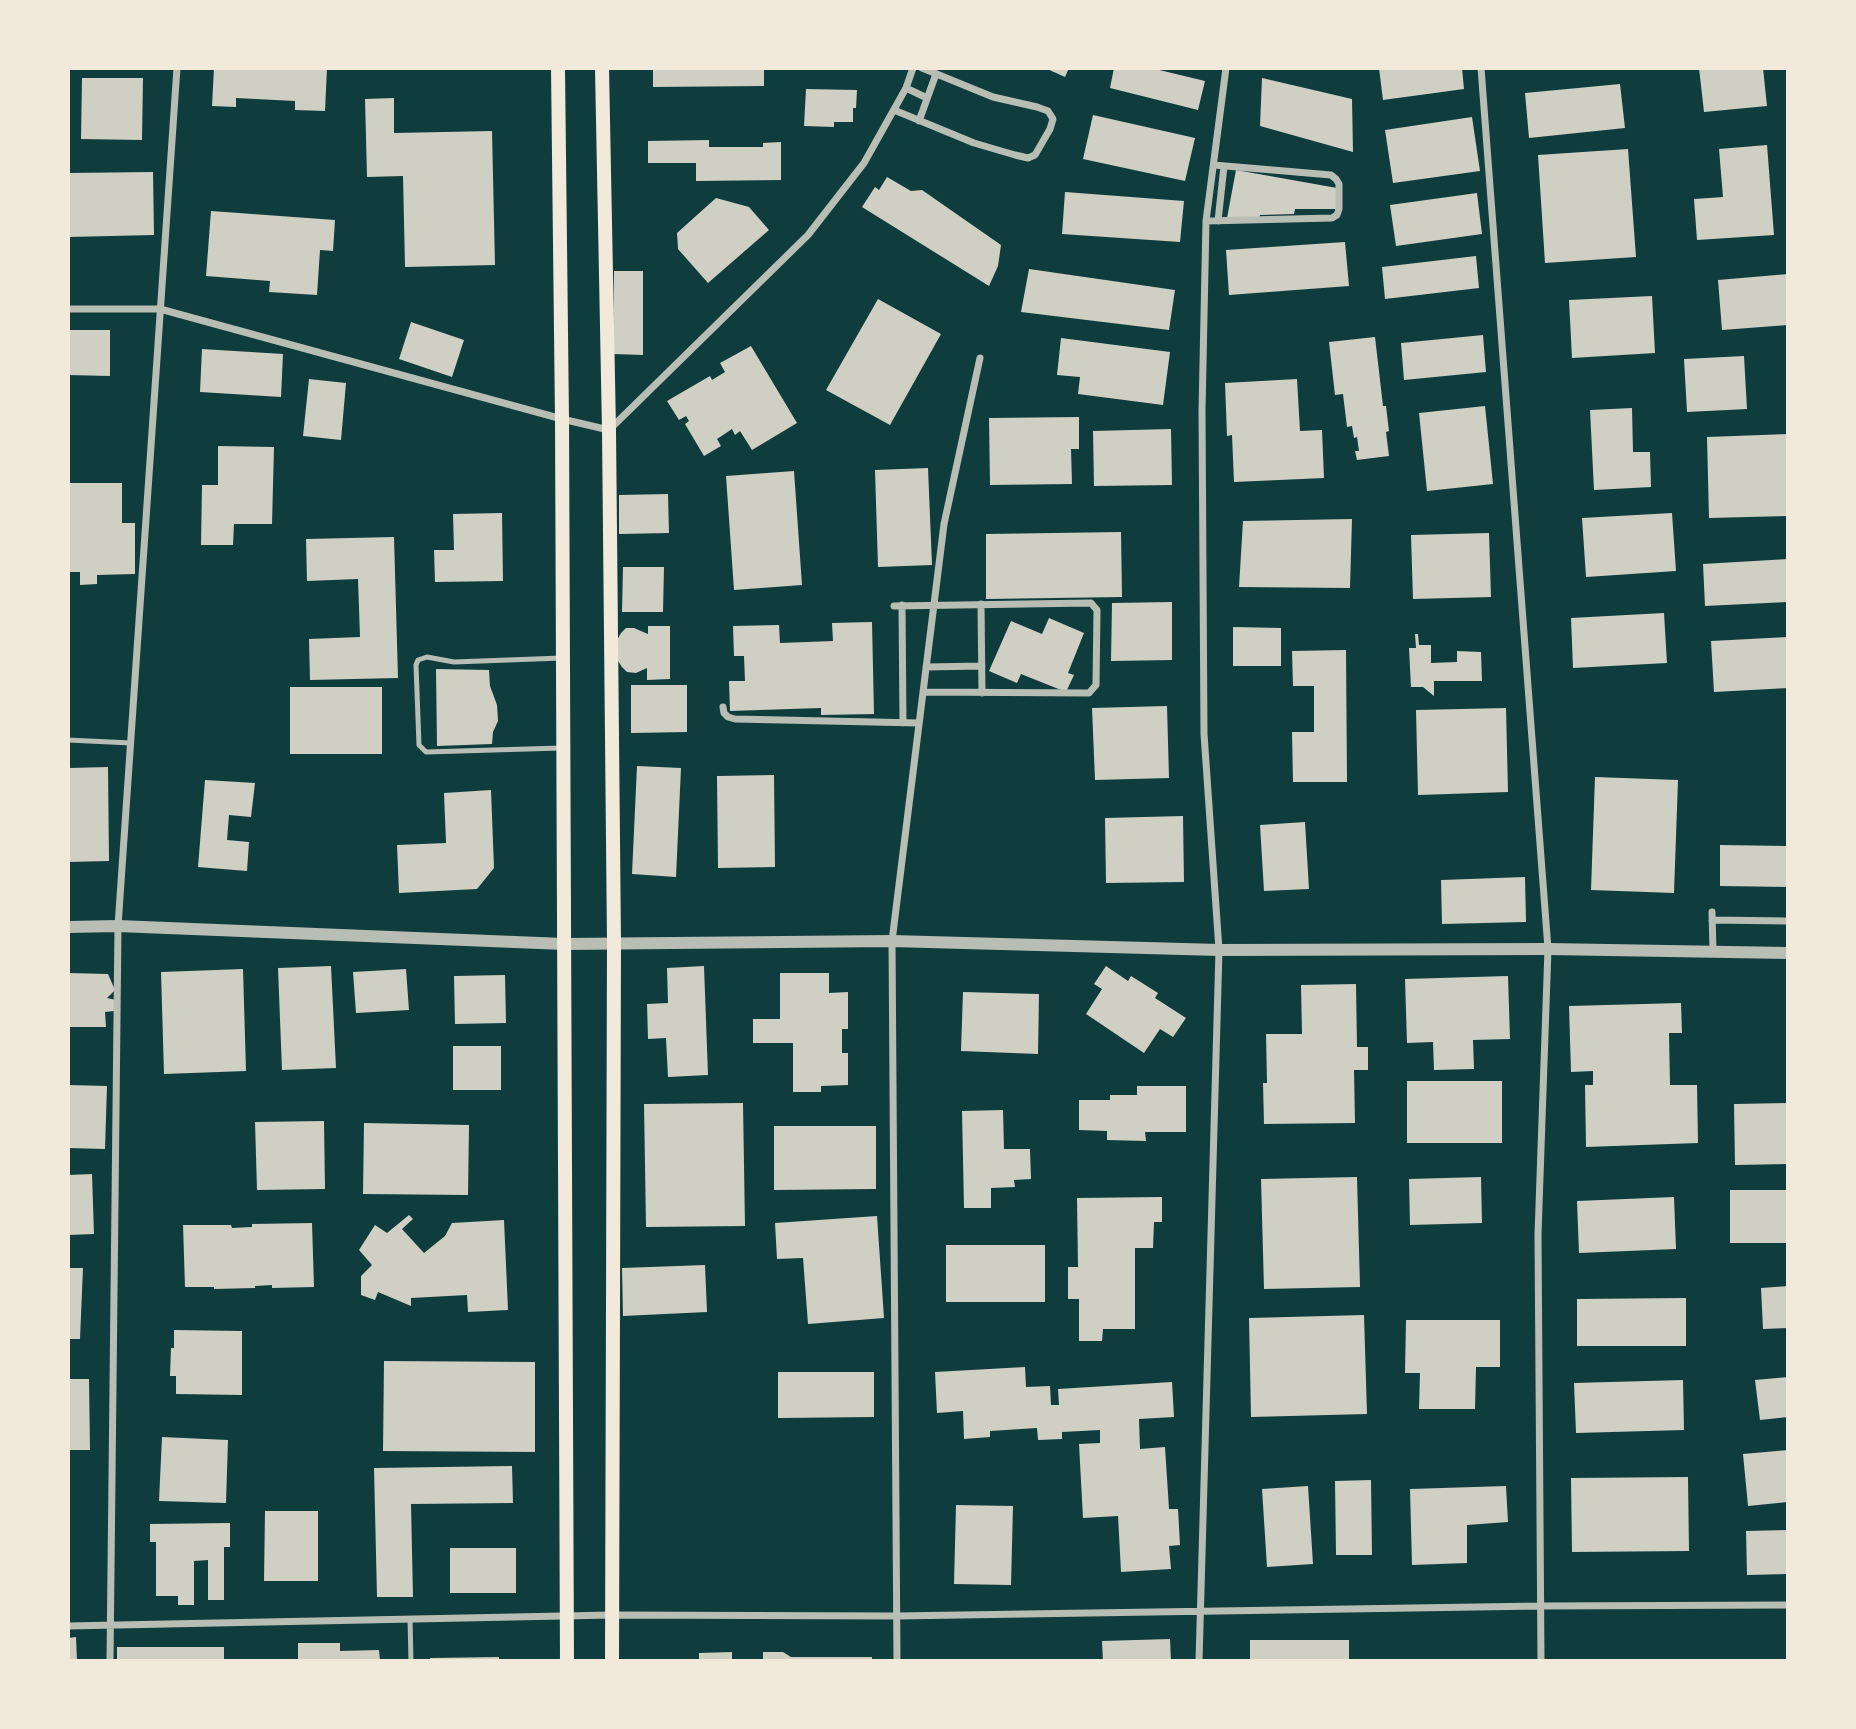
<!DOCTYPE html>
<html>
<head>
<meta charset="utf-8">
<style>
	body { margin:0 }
	#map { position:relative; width:1856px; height:1729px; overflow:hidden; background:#0f3d3e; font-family:"Varela Round",sans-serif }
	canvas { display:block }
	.frame { position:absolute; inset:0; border:70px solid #f1e9da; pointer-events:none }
</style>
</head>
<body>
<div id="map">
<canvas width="1856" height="1729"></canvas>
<div class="frame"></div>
</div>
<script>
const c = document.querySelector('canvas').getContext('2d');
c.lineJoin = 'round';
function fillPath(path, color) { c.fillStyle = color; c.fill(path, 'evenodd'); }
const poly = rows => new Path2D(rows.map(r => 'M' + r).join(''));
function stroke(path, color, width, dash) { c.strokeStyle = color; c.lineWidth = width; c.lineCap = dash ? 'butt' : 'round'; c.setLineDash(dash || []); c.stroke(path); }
fillPath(poly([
	[214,68,327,68,325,111,295,110,295,101,236,98,236,107,212,106],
	[653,68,764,68,764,86,653,87],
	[1045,68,1069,68,1065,77],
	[1114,68,1151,68,1205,81,1198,110,1110,88],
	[1379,68,1462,68,1464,89,1383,100],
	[1699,68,1763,68,1767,106,1704,112],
	[82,78,143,78,142,140,81,139],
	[1262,78,1352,99,1353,152,1260,126],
	[1620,84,1625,128,1529,138,1525,93],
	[806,89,857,90,856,108,853,108,853,122,834,122,834,127,804,126],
	[394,98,394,133,492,131,495,265,405,267,403,176,367,177,365,99],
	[1093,115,1195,138,1185,181,1083,159],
	[1472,117,1480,171,1393,183,1385,130],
	[709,140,709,147,763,147,763,143,781,142,781,180,696,181,696,163,648,163,648,141],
	[1767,145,1774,235,1697,240,1694,199,1723,197,1719,149],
	[1628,149,1636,257,1545,263,1538,155],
	[1236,170,1337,188,1336,209,1295,209,1294,214,1260,215,1259,218,1227,218],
	[153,172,154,235,68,237,68,173],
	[887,177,911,191,922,190,1001,245,998,266,989,286,862,207,875,187,879,190],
	[1065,192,1184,201,1180,242,1062,234],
	[1477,193,1482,234,1396,246,1390,205],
	[716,198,749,207,769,230,708,283,678,249,677,233],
	[211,211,335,220,333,251,320,250,317,295,269,292,270,281,206,276],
	[1345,242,1349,286,1229,295,1226,250],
	[1476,256,1479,288,1385,299,1382,267],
	[1029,269,1175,290,1169,330,1021,312],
	[614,271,643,271,643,355,613,354],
	[1788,274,1788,325,1722,330,1718,280],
	[1652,296,1655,353,1572,358,1569,300],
	[878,299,941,334,890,425,826,390],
	[411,322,464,340,452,377,399,359],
	[68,330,110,330,110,376,68,375],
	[1483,335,1486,372,1404,380,1401,343],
	[1375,337,1383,406,1386,406,1389,431,1386,432,1389,456,1357,460,1355,451,1359,451,1357,437,1354,438,1352,426,1347,427,1343,394,1335,395,1329,342],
	[1061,338,1170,352,1163,405,1078,394,1080,377,1057,375],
	[751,346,797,423,752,450,740,431,735,435,732,429,717,439,721,446,704,456,685,424,689,421,686,416,679,420,667,401,710,376,712,380,725,372,720,363],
	[202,349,283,354,281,397,200,392],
	[1744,356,1747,409,1687,412,1684,359],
	[309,379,346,383,341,440,303,436],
	[1297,379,1300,431,1322,430,1324,478,1234,482,1232,435,1227,436,1225,383],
	[1485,406,1493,484,1427,491,1419,413],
	[1632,408,1633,452,1650,452,1651,487,1594,490,1590,410],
	[1079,417,1079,449,1071,449,1072,484,990,485,989,418],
	[1171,429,1172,485,1094,486,1093,431],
	[1788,434,1788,516,1709,518,1707,437],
	[218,446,274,447,272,524,234,524,233,545,201,545,202,485,218,485],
	[928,468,932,565,878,567,875,470],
	[794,471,802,585,734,590,726,476],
	[68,483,122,483,122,523,135,523,135,574,97,575,97,584,80,585,80,572,68,572],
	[668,494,669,533,619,534,619,495],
	[502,513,503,581,435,582,434,550,454,550,453,514],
	[1672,513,1676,571,1586,577,1582,518],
	[1352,519,1350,588,1239,587,1243,521],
	[1121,532,1122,597,986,599,986,534],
	[1489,533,1491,597,1413,599,1411,535],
	[394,537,398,678,310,680,309,639,360,637,358,579,307,581,306,539],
	[1788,559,1788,602,1705,606,1703,564],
	[623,567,664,567,663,612,622,612],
	[1172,602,1172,660,1111,661,1112,603],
	[1664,613,1667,663,1573,668,1571,618],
	[1049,618,1084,633,1068,673,1074,675,1066,692,1021,674,1017,683,989,671,1011,621,1042,634],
	[872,622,874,714,821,715,821,708,730,711,729,681,745,681,744,656,734,656,733,626,779,625,780,643,833,641,832,623],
	[648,626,670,626,670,679,647,680,647,668,636,673,627,672,622,667,616,658,617,640,621,633,626,628,634,628,648,634],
	[1233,627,1281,628,1281,666,1233,666],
	[1415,634,1418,634,1419,645,1431,645,1431,663,1457,662,1457,651,1481,652,1482,681,1434,681,1434,696,1423,687,1411,687,1409,648,1416,648],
	[1788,637,1788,688,1714,692,1711,641],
	[1346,650,1347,782,1293,782,1292,732,1314,732,1314,686,1293,686,1292,651],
	[436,669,489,670,490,686,497,705,498,721,493,732,492,744,437,746],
	[631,685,687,685,687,732,631,733],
	[290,687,382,687,382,754,290,754],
	[1167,706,1169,778,1095,780,1092,708],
	[1506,708,1508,792,1418,795,1416,710],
	[637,766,681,768,676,877,632,874],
	[108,767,109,861,68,862,69,768],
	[774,775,775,867,718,868,717,776],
	[1595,777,1678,780,1674,893,1591,890],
	[205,780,255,783,251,817,229,815,227,840,249,842,247,871,198,867],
	[491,790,494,868,477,889,399,893,397,845,446,843,444,793],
	[1183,816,1184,882,1106,883,1105,818],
	[1305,822,1309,889,1264,891,1260,825],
	[1720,845,1788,846,1788,887,1720,886],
	[1525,877,1526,922,1442,924,1441,880],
	[331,966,336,1068,282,1070,278,968],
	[704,966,708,1075,668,1077,666,1038,648,1039,647,1004,668,1003,667,968],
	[1106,966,1128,981,1131,976,1158,993,1155,998,1186,1018,1173,1037,1160,1029,1144,1053,1086,1014,1102,989,1094,984],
	[243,969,246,1071,164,1074,161,972],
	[406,969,409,1010,356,1013,353,972],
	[68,973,108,974,115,990,107,998,116,1000,114,1011,105,1012,106,1027,68,1027],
	[780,973,829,973,829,993,848,992,848,1029,842,1029,842,1053,848,1053,848,1085,821,1086,821,1092,793,1092,793,1043,753,1043,753,1019,780,1019],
	[505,975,506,1023,455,1024,454,976],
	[1508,976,1510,1039,1473,1040,1474,1069,1434,1070,1433,1042,1407,1043,1405,979],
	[1356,984,1357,1047,1368,1047,1368,1070,1354,1070,1355,1123,1264,1124,1263,1083,1267,1083,1266,1034,1302,1034,1301,985],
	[963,992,1039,994,1038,1054,961,1051],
	[1681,1003,1682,1033,1669,1033,1670,1085,1697,1085,1698,1143,1586,1147,1585,1085,1593,1085,1593,1071,1571,1072,1569,1006],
	[453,1046,501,1046,501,1090,453,1090],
	[1407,1081,1502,1081,1502,1143,1407,1143],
	[68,1085,107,1086,105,1149,68,1148],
	[1137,1086,1186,1086,1186,1132,1145,1132,1146,1141,1107,1140,1107,1131,1079,1130,1079,1100,1110,1100,1110,1095,1137,1095],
	[743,1103,745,1226,646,1227,644,1104],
	[1788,1103,1788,1164,1735,1165,1734,1104],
	[1003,1110,1004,1149,1030,1149,1031,1179,1014,1180,1015,1187,991,1188,991,1208,964,1208,962,1111],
	[324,1121,325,1189,257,1190,255,1122],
	[364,1123,469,1125,468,1195,363,1194],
	[774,1126,876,1126,876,1189,774,1190],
	[92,1174,94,1234,68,1235,68,1175],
	[1357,1177,1360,1287,1264,1289,1261,1179],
	[1481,1177,1482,1223,1410,1225,1409,1179],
	[1730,1190,1788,1190,1788,1243,1730,1243],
	[1162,1197,1162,1222,1154,1222,1153,1248,1135,1248,1135,1329,1103,1329,1102,1341,1079,1341,1079,1299,1068,1299,1068,1267,1078,1267,1077,1198],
	[1674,1197,1676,1249,1579,1253,1577,1201],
	[409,1215,413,1219,402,1229,424,1253,445,1236,452,1223,504,1220,508,1310,468,1312,467,1295,411,1298,411,1306,378,1292,375,1300,361,1295,361,1276,372,1265,359,1250,375,1225,387,1233],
	[877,1216,884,1318,808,1324,803,1258,777,1259,775,1223],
	[312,1223,314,1287,272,1288,272,1285,255,1286,255,1288,214,1289,214,1287,185,1287,183,1225,231,1225,232,1228,252,1227,252,1224],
	[946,1245,1045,1245,1045,1302,946,1302],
	[705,1265,707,1312,623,1316,622,1268],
	[68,1268,83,1268,80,1339,68,1339],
	[1788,1286,1788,1328,1763,1329,1761,1288],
	[1686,1298,1686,1346,1577,1346,1577,1299],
	[1364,1315,1367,1414,1251,1417,1249,1318],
	[1406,1320,1500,1320,1500,1367,1476,1367,1475,1409,1419,1409,1420,1373,1405,1373],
	[174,1330,242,1331,242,1395,176,1394,176,1376,170,1376,171,1348,174,1348],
	[384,1361,535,1362,535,1452,383,1451],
	[1025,1367,1026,1387,1050,1386,1051,1405,1059,1405,1058,1389,1172,1382,1174,1417,1139,1419,1140,1449,1165,1447,1169,1509,1178,1509,1180,1545,1169,1546,1171,1569,1121,1572,1118,1516,1083,1518,1079,1444,1100,1443,1100,1430,1062,1432,1062,1439,1038,1440,1037,1428,990,1431,990,1437,964,1439,963,1411,937,1413,935,1372],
	[778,1372,874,1372,874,1417,778,1418],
	[1788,1377,1788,1417,1760,1420,1755,1380],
	[68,1379,89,1379,90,1450,68,1450],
	[1683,1380,1684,1430,1576,1433,1574,1383],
	[162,1437,228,1440,226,1503,159,1501],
	[1788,1450,1788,1502,1748,1506,1743,1454],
	[512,1466,513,1503,411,1504,413,1597,377,1597,374,1468],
	[1688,1477,1689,1551,1572,1552,1571,1478],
	[1371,1480,1372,1555,1336,1555,1335,1481],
	[1308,1486,1313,1564,1267,1567,1262,1489],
	[1506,1486,1508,1522,1467,1525,1467,1563,1412,1565,1410,1489],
	[956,1505,1013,1506,1011,1585,954,1584],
	[265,1511,318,1511,318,1581,264,1581],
	[230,1523,230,1547,224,1547,224,1600,208,1600,208,1560,194,1561,194,1605,178,1605,178,1596,156,1596,156,1542,150,1542,150,1524],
	[1788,1530,1788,1574,1747,1575,1746,1531],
	[450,1548,516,1548,516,1593,450,1593],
	[76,1637,77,1661,68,1661,68,1638],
	[1170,1639,1171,1661,1103,1661,1102,1641],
	[1250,1640,1349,1640,1349,1661,1250,1661],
	[298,1643,340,1643,340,1651,379,1650,380,1661,298,1661],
	[117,1647,224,1647,224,1661,117,1661],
	[732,1652,732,1661,699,1661,699,1653],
	[763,1652,783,1652,791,1657,872,1657,872,1661,763,1661],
	[499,1657,499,1661,430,1661,430,1658]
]), '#cfcfc3');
stroke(poly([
	[68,740,131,743],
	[561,748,426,752,419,745,416,665,418,660,427,657,454,662,562,658],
	[410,1619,411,1661]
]), '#b8beb3', 5);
stroke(poly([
	[1481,68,1548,949,1538,1234,1541,1661],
	[906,88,927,98],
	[894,110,974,143,1015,155,1028,158,1035,155,1050,129,1053,119,1048,111,1037,107,993,97,922,68],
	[919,121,936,74],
	[1206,221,1332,218,1337,215,1339,209,1339,184,1336,179,1331,175,1214,165],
	[1218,221,1224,166],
	[68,309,160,309,562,419,609,430,808,235,864,163,906,88,913,68],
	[981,604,982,693],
	[902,605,903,723],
	[894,606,1091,603,1097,610,1096,685,1089,693,923,692],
	[926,667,982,666],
	[723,707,724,713,728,717,735,719,919,723],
	[1712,912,1713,952],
	[1712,920,1788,921],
	[68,1626,612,1615,896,1616,1541,1606,1788,1605],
	[110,1661,118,926,177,68],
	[897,1661,892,941,944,524,980,358],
	[1199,1661,1219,950,1204,734,1202,411,1206,221,1226,68]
]), '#b8beb3', 7);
stroke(poly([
	[68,927,118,926,564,944,892,941,1219,950,1548,949,1788,953]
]), '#b8beb3', 12);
stroke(poly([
	[558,68,562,419,567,1661],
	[602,68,609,430,614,943,612,1661]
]), '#f1e9da', 14);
</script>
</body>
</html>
